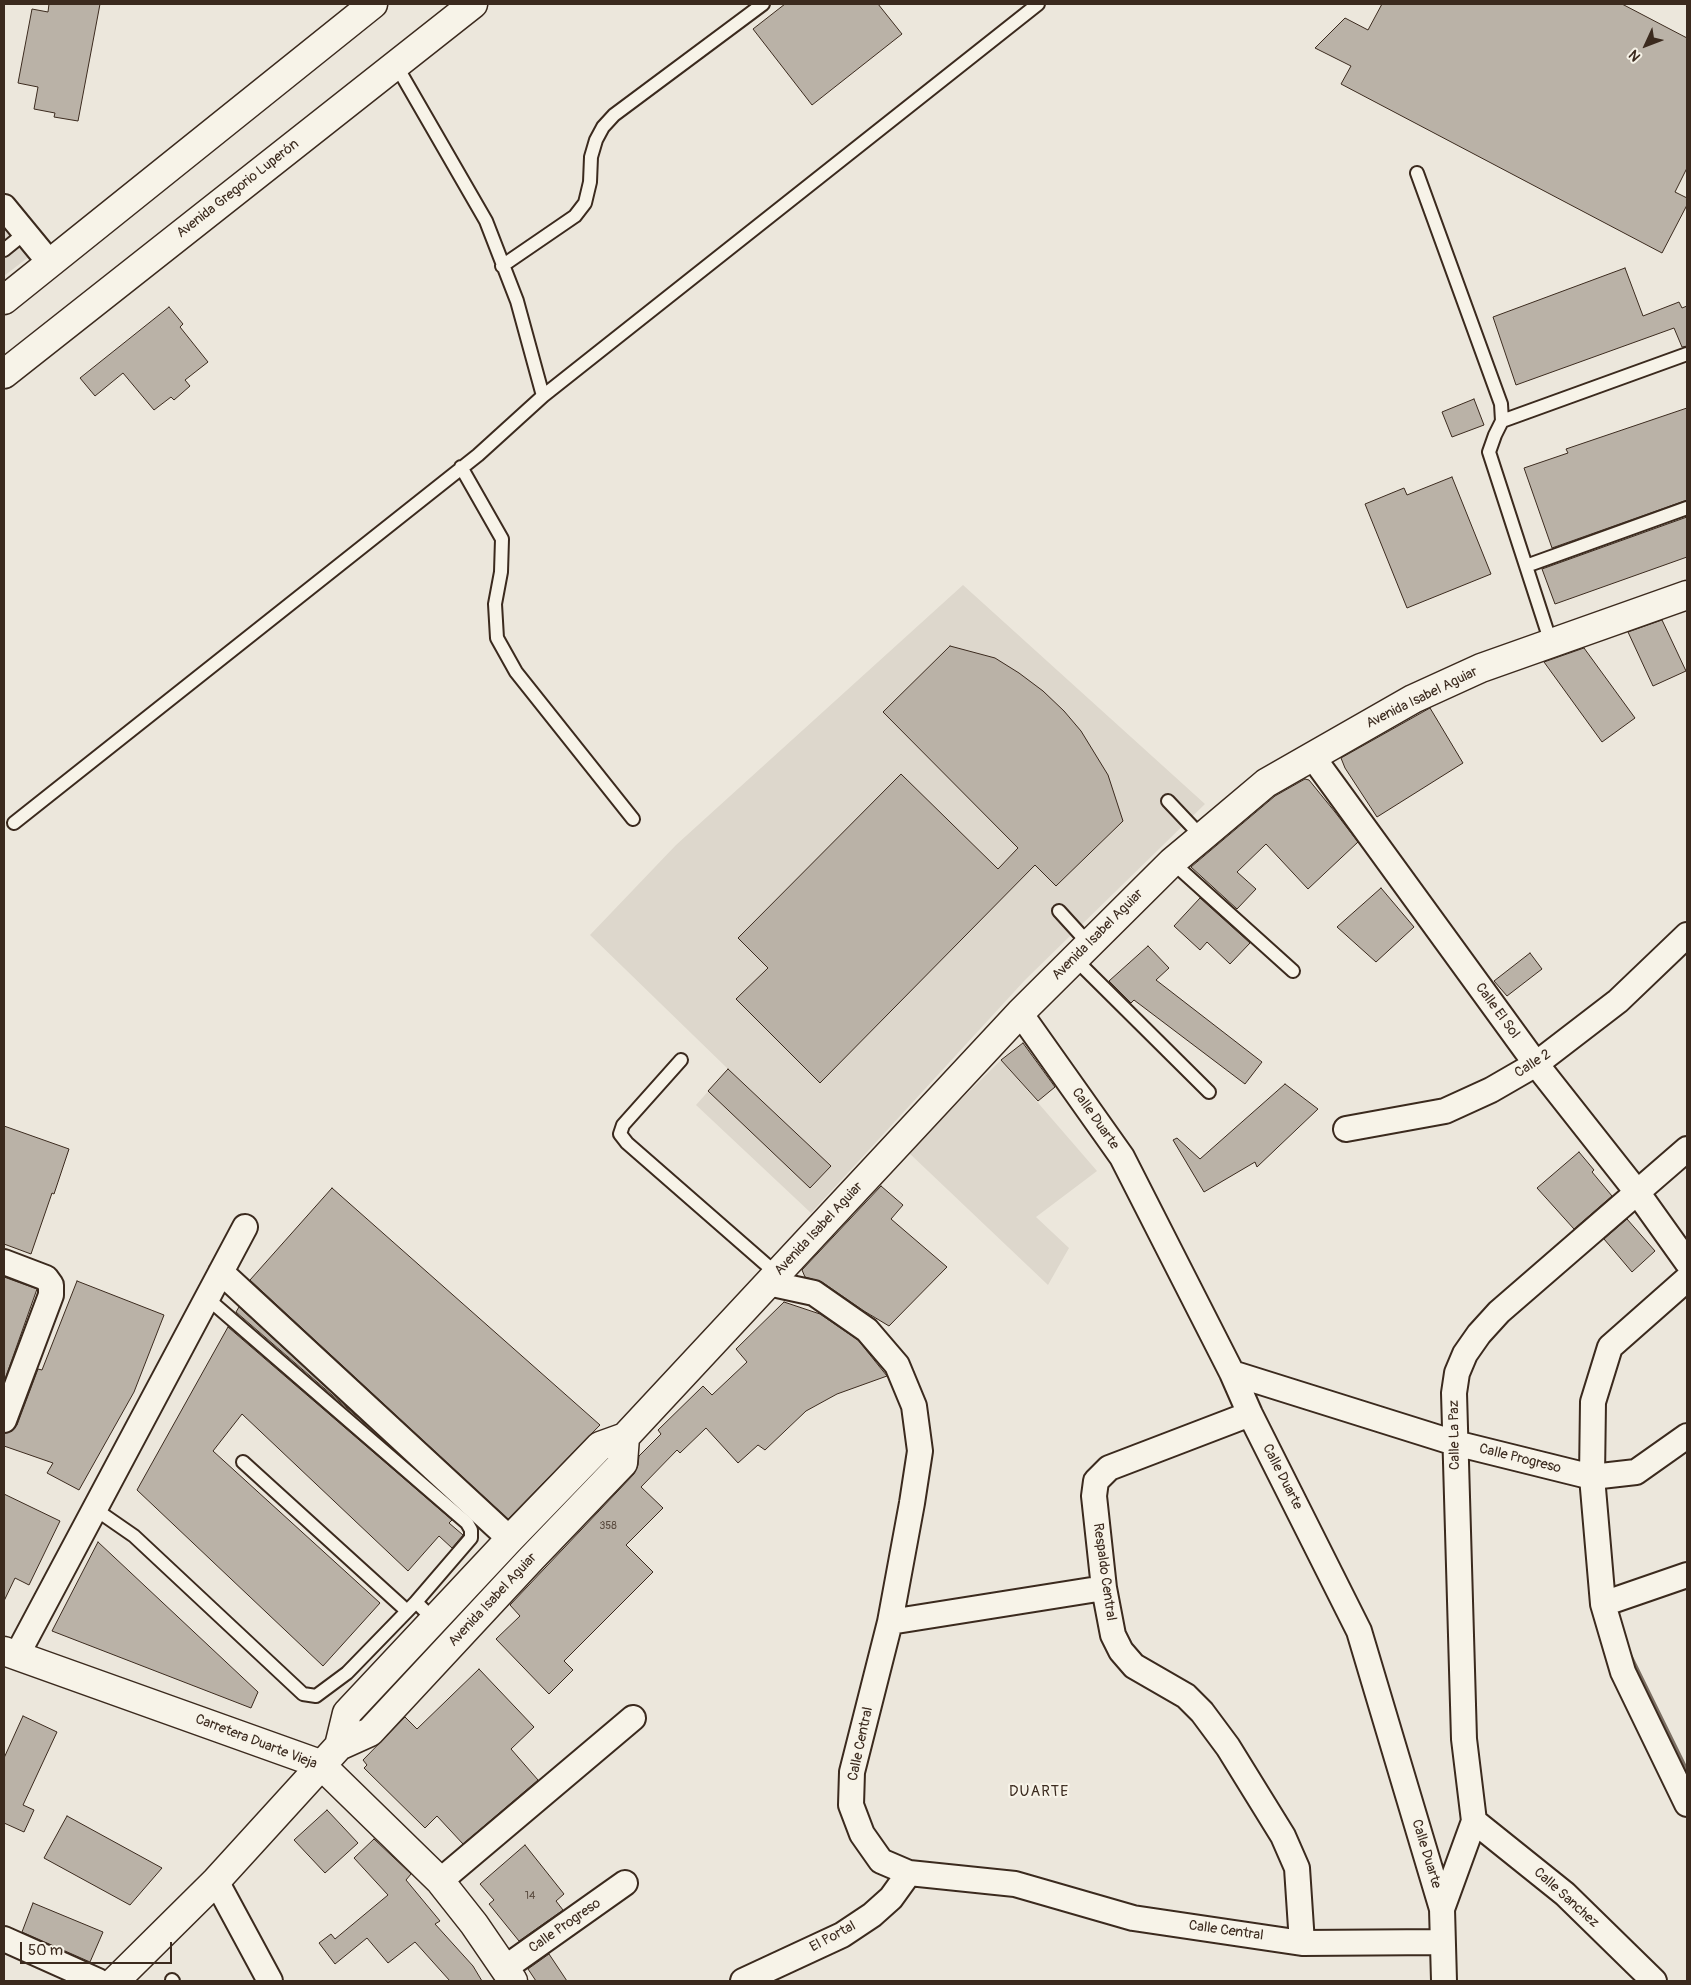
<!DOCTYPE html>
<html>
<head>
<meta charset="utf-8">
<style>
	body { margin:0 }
	#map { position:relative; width:1691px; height:1985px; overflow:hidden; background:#ece7dc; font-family:Pangolin,sans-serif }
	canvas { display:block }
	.frame { position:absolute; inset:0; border:5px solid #3b2a1e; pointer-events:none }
	.north { position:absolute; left:1621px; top:20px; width:50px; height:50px; -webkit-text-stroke:4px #f7f3e8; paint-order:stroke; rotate:227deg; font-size:14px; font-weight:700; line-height:20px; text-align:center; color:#3b2a1e }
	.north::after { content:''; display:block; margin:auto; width:18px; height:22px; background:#3b2a1e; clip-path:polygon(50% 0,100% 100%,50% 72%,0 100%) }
	.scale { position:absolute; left:20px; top:1942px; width:152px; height:22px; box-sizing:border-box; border:2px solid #3b2a1e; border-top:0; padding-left:6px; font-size:15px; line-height:18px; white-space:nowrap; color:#3b2a1e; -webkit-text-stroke:4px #f7f3e8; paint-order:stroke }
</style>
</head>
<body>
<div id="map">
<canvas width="1691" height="1985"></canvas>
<div class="frame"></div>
<div class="north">N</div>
<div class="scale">50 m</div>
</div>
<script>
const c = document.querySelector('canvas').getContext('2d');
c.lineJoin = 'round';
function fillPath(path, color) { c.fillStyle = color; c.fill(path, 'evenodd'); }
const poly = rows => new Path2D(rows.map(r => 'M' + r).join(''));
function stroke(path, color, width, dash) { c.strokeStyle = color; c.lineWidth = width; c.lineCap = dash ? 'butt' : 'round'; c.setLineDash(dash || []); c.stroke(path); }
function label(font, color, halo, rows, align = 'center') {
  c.font = font + ' Pangolin,sans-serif'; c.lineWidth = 4.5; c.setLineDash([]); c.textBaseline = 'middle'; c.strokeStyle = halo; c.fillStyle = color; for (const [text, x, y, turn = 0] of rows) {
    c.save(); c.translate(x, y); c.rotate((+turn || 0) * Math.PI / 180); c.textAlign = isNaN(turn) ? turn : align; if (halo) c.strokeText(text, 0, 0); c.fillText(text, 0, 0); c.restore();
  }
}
fillPath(poly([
	[4,210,39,249,4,276],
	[963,585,1205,804,1025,980,811,1213,696,1105,728,1069,590,935,676,845],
	[1001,1060,1097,1171,1036,1217,1069,1248,1048,1285,908,1152]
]), '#ddd7cc');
stroke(poly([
	[1629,1655,1687,1773]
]), '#7c7064', 6);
const building = poly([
	[49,4,100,4,78,121,54,117,55,113,34,109,38,87,18,83,32,9,48,12,49,4],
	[785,4,878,4,902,34,812,105,753,29,785,4],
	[1382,4,1622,4,1687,38,1687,168,1675,192,1687,198,1687,205,1662,253,1341,84,1351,66,1315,48,1345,18,1368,30,1382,4],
	[1625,268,1643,316,1679,302,1682,308,1687,306,1687,346,1682,347,1674,328,1516,385,1493,317,1625,268],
	[169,307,183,324,180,327,208,362,185,380,190,386,174,400,171,397,154,410,123,373,95,396,80,378,169,307],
	[1474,399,1484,425,1452,437,1442,412,1474,399],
	[1687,408,1687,500,1552,548,1524,468,1568,453,1566,449,1687,408],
	[1452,477,1491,574,1407,608,1365,504,1404,488,1407,495,1452,477],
	[1687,517,1687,557,1555,604,1542,569,1687,517],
	[1662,620,1686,671,1653,686,1628,632,1662,620],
	[950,646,995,658,1019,673,1043,691,1064,711,1081,731,1108,775,1123,821,1056,886,1035,865,820,1083,736,999,768,968,738,938,901,774,998,869,1018,848,883,712,950,646],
	[1584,648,1635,718,1602,742,1544,662,1584,648],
	[1430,708,1463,763,1377,817,1345,768,1341,758,1430,708],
	[1305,779,1309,780,1335,812,1358,842,1308,889,1266,844,1237,872,1256,889,1237,909,1191,867,1275,796,1305,779],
	[1381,888,1414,927,1376,962,1337,927,1381,888],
	[1200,898,1250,943,1230,964,1207,942,1200,950,1174,926,1200,898],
	[1148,946,1169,968,1156,980,1262,1062,1245,1084,1134,1000,1131,1003,1109,981,1148,946],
	[1530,953,1542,969,1507,996,1494,981,1530,953],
	[1023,1043,1055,1087,1038,1101,1001,1060,1023,1043],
	[728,1069,831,1166,810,1188,708,1091,728,1069],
	[1285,1084,1318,1109,1257,1167,1255,1162,1204,1192,1173,1140,1177,1138,1200,1159,1285,1084],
	[4,1126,69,1149,54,1194,52,1193,31,1254,4,1244,4,1126],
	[1579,1152,1594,1170,1592,1172,1612,1196,1574,1229,1537,1188,1579,1152],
	[881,1186,903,1205,891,1219,947,1267,889,1326,864,1311,822,1282,805,1277,802,1270,881,1186],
	[332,1188,600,1425,508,1519,250,1280,332,1188],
	[1627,1219,1655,1251,1632,1272,1604,1239,1627,1219],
	[4,1277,37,1289,4,1382,4,1277],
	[77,1281,164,1315,134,1392,79,1490,47,1473,53,1463,4,1446,4,1433,12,1431,17,1425,38,1369,42,1370,77,1281],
	[784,1302,820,1314,858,1340,887,1376,837,1394,806,1411,765,1450,758,1445,738,1463,706,1428,680,1453,677,1450,641,1487,663,1508,626,1545,653,1572,564,1661,573,1670,549,1694,496,1639,520,1616,510,1605,634,1474,638,1465,639,1456,661,1434,658,1430,703,1386,712,1395,747,1362,736,1349,784,1302],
	[239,1307,369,1427,236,1312,239,1307],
	[228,1327,452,1520,449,1523,463,1535,452,1548,439,1536,408,1571,242,1414,213,1451,380,1603,323,1666,137,1490,228,1327],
	[4,1494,60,1521,29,1585,15,1578,4,1601,4,1494],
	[98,1542,258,1692,251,1708,52,1631,98,1542],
	[479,1669,534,1727,511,1749,538,1780,463,1844,437,1816,425,1828,364,1768,367,1765,363,1760,405,1717,417,1729,479,1669],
	[23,1716,57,1732,23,1805,34,1810,24,1832,4,1823,4,1758,23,1716],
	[327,1810,358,1843,325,1873,294,1840,327,1810],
	[67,1816,162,1868,130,1905,44,1858,67,1816],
	[374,1839,411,1874,406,1880,440,1921,435,1924,473,1966,482,1981,450,1981,415,1942,388,1963,367,1938,335,1964,319,1943,331,1934,335,1939,388,1895,354,1858,374,1839],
	[525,1845,564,1894,556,1901,563,1910,519,1941,489,1904,494,1900,480,1884,525,1845],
	[33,1903,103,1932,90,1962,22,1932,33,1903],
	[549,1954,567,1981,536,1981,528,1969,549,1954]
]);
fillPath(building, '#bab2a7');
stroke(building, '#3b2a1e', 1);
const lane = poly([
	[1417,173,1501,404,1502,421,1495,435,1489,452,1551,643],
	[4,250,25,233],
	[502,266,575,216,585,203,590,182,591,157,596,140,603,127,614,115,763,4],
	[543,396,1038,4],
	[1502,421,1687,354],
	[461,467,502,539,501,572,495,604,497,638,516,672,633,819],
	[1526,566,1687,508],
	[1168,801,1202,837],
	[14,823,478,455,543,396,517,301,486,221,396,65],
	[1172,862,1293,971],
	[1059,911,1089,944],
	[1074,958,1209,1092],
	[681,1060,623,1125,620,1134,627,1143,777,1274],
	[207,1298,467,1523,471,1530,471,1538,416,1602],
	[243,1462,407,1611],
	[95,1509,134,1536,303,1694,316,1696,347,1673,416,1602,434,1620],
	[172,1980,173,1981]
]);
const street = poly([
	[4,207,50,263],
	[1312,756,1536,1064,1637,1192,1687,1262],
	[1020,1013,1122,1157,1232,1373,1250,1414,1359,1631,1442,1909,1444,1981],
	[1346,1129,1445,1111,1491,1090,1536,1064,1618,1001,1687,935],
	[4,1262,46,1278,51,1285,51,1295,4,1420],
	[221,1272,510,1539],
	[1687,1279,1610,1347,1593,1402,1592,1477,1603,1604,1623,1672,1687,1804],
	[768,1283,814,1293,867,1330,897,1365,914,1406,920,1451,912,1503,890,1622,852,1772,851,1805,862,1834,881,1861,909,1873,1015,1884,1133,1918,1302,1943,1442,1942],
	[1232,1373,1455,1443,1592,1477,1636,1472,1687,1436],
	[1250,1414,1109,1468,1096,1481,1094,1496,1104,1588,1113,1635,1121,1651,1134,1666,1186,1696,1202,1712,1228,1747,1283,1836,1297,1868,1302,1943],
	[1603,1604,1687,1575],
	[890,1622,1104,1588],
	[17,1655,245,1227],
	[1474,1821,1565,1894,1654,1981],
	[216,1881,270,1981],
	[440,1881,633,1718],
	[1442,1909,1474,1821,1464,1739,1454,1393,1457,1373,1465,1354,1479,1334,1499,1312,1687,1149],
	[4,1939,98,1981],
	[505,1968,625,1883],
	[743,1981,842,1935,872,1915,891,1898,909,1873]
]);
const secondary = poly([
	[4,1651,320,1764,440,1881,474,1924,513,1981],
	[339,1746,347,1713,510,1539,600,1446,625,1437,1020,1013,1172,862,1202,837,1266,783,1413,699,1481,668,1687,595],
	[115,1981,216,1881,339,1746,370,1732,531,1559,623,1463,625,1437]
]);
const primary = poly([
	[4,300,373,4],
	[4,374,473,4]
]);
stroke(lane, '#3b2a1e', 16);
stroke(street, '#3b2a1e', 28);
stroke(secondary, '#3b2a1e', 31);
stroke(primary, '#3b2a1e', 31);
stroke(lane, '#f7f3e8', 12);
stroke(street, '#f7f3e8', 24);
stroke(secondary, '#f7f3e8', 28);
stroke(primary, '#f7f3e8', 28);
label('11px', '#5b4c40', null, [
	["358",608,1526],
	["14",530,1896]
]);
label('14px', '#3b2a1e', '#f7f3e8', [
	["Avenida Gregorio Luperón",238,189,-38],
	["Avenida Isabel Aguiar",1422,698,-26],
	["Avenida Isabel Aguiar",1098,935,-45],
	["Calle El Sol",1497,1011,54],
	["Calle 2",1533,1064,-33],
	["Calle Duarte",1095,1119,55],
	["Avenida Isabel Aguiar",819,1229,-47],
	["Calle La Paz",1455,1435,-91],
	["Calle Progreso",1520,1459,14],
	["Calle Duarte",1282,1477,63],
	["Respaldo Central",1104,1572,82],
	["Avenida Isabel Aguiar",493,1600,-47],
	["Carretera Duarte Vieja",256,1742,21],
	["Calle Central",861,1744,-78],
	["Calle Duarte",1426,1854,73],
	["Calle Sanchez",1566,1898,42],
	["Calle Progreso",565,1926,-35],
	["Calle Central",1226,1931,8],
	["El Portal",833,1937,-28]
]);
c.letterSpacing = '1px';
label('15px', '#3b2a1e', '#f7f3e8', [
	["DUARTE",1039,1792]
]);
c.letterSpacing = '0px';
</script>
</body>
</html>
